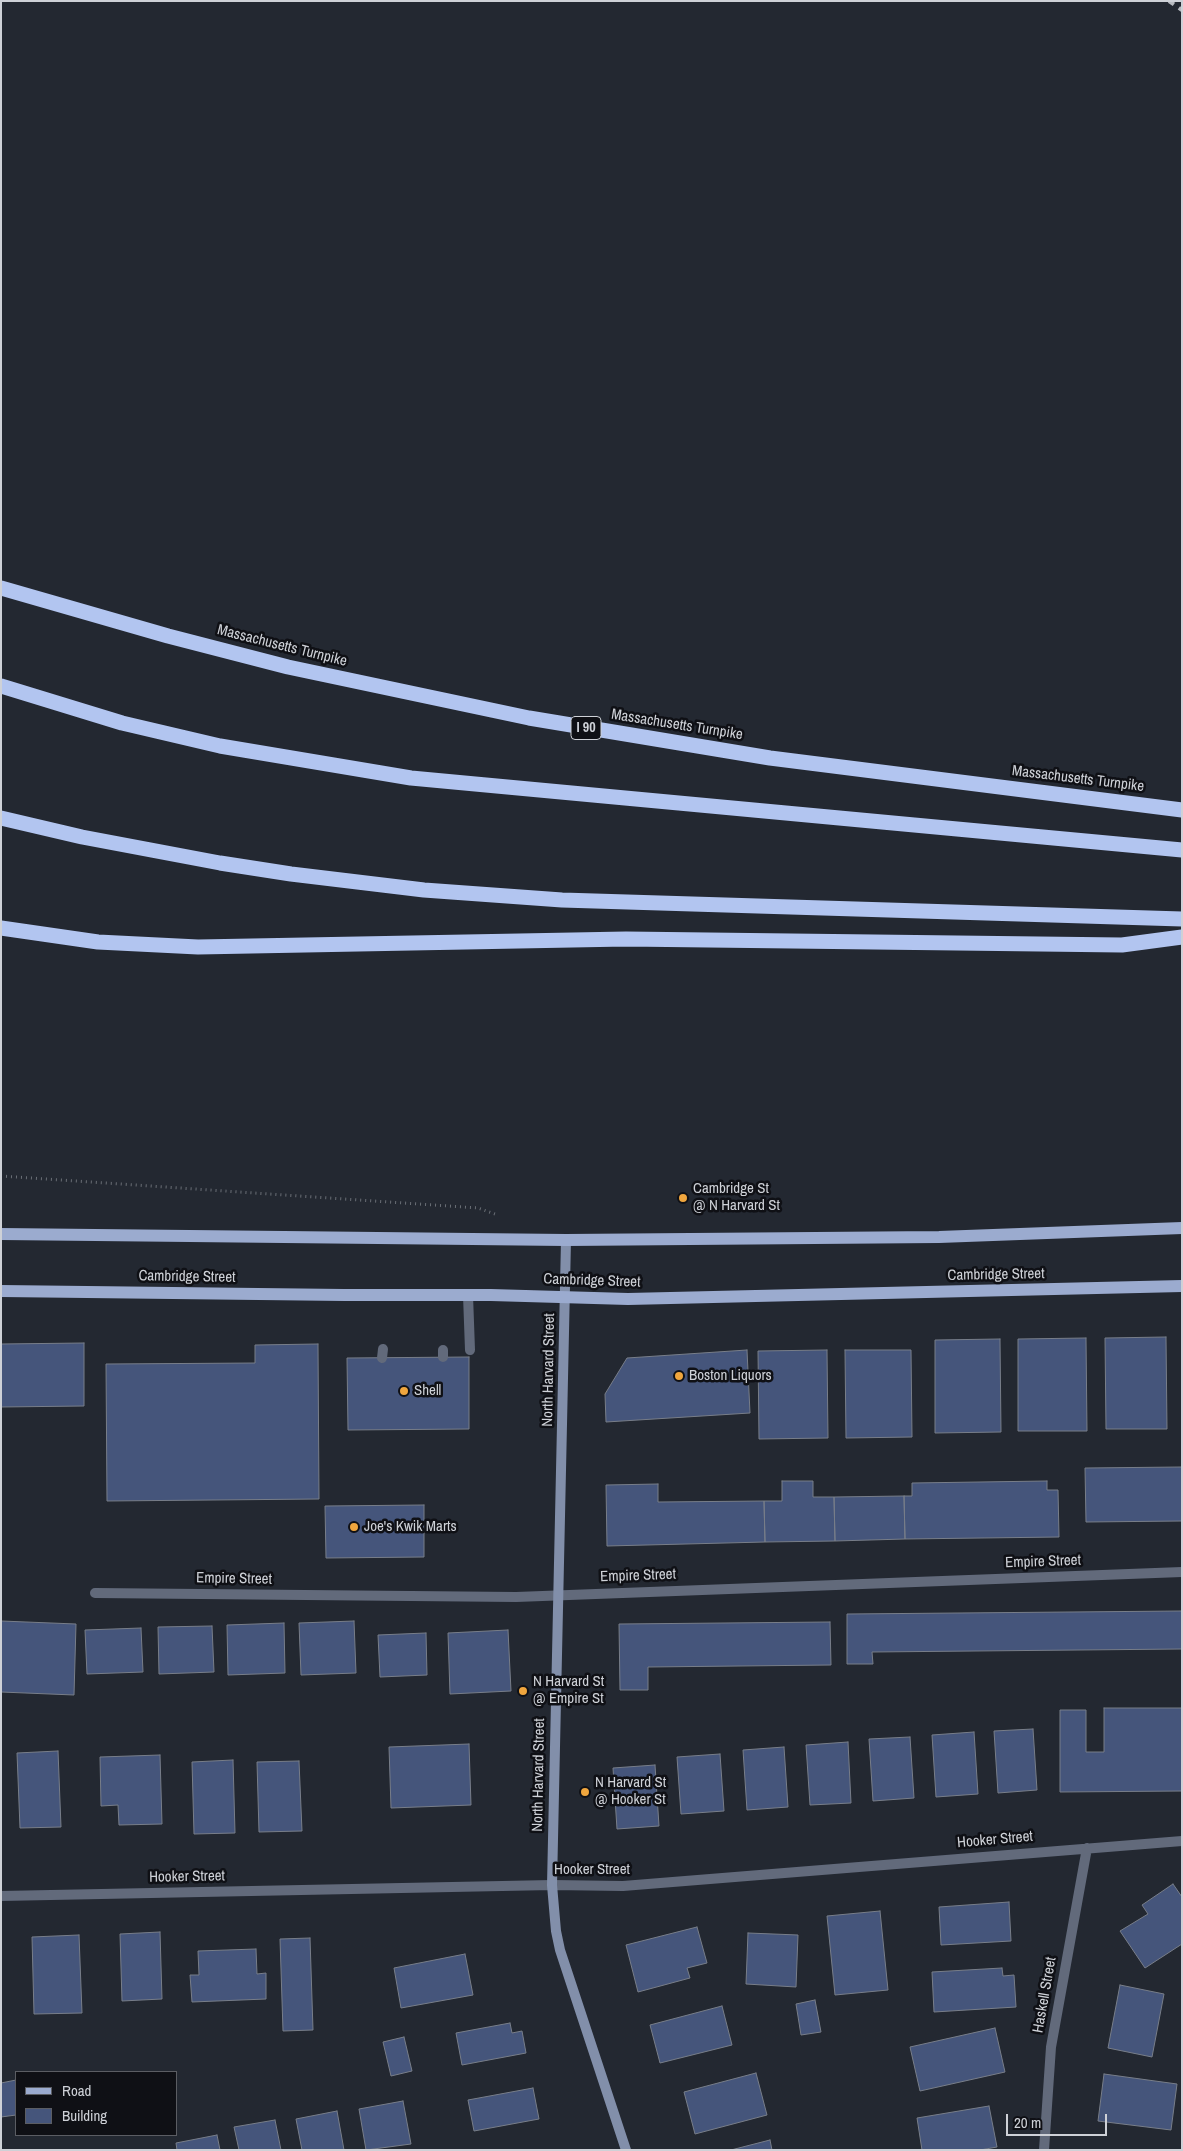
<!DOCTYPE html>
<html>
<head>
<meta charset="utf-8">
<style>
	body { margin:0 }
	#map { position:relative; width:1183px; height:2151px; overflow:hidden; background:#232831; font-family:"Archivo Narrow",sans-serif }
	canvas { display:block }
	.frame { position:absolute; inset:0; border:2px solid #ced1d7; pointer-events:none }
	.legend { position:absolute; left:15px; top:2071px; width:162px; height:65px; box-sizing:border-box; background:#0f1015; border:1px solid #5b5d63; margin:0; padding:6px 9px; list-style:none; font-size:15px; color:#ced1d7 }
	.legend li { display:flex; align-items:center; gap:10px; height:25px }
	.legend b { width:25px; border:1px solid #5b5d63 }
	.scale { position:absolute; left:1006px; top:2114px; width:101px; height:22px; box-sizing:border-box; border:2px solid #ced1d7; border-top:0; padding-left:6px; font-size:15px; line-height:18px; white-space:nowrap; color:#ced1d7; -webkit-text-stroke:4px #0f1015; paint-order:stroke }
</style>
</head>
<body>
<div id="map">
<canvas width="1183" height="2151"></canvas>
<div class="frame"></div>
<ul class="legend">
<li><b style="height:6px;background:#9babcf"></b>Road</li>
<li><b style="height:14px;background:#45557b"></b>Building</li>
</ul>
<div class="scale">20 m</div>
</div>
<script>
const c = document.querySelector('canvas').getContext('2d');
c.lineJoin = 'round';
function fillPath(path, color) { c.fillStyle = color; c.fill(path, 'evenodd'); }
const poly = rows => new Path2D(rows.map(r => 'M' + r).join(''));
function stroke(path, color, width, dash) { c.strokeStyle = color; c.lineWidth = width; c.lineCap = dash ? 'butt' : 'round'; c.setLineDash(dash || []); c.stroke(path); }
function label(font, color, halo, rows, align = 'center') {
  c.font = font + ' "Archivo Narrow",sans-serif'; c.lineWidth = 5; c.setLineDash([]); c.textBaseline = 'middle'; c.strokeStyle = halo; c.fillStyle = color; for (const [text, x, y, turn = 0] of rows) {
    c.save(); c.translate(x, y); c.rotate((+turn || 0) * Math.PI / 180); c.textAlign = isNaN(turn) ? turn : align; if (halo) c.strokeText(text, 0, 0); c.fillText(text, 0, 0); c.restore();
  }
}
const building = poly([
	[1166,1337,1167,1429,1106,1429,1105,1338,1166,1337],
	[1086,1338,1087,1431,1018,1431,1018,1339,1086,1338],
	[1000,1339,1001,1432,935,1433,935,1340,1000,1339],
	[84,1343,84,1406,1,1407,1,1344,84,1343],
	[318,1344,319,1499,107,1501,106,1364,255,1363,255,1345,318,1344],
	[747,1350,750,1413,606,1422,605,1394,627,1358,747,1350],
	[827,1350,828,1438,759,1439,758,1351,827,1350],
	[845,1350,911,1350,912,1437,846,1438,845,1350],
	[469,1357,469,1429,348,1430,347,1358,469,1357],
	[1182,1467,1182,1521,1086,1522,1085,1468,1182,1467],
	[782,1481,813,1481,813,1497,834,1497,835,1541,765,1542,764,1501,782,1501,782,1481],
	[1047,1481,1047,1490,1058,1490,1059,1537,905,1539,904,1496,912,1496,912,1483,1047,1481],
	[658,1484,658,1502,764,1501,765,1542,607,1546,606,1485,658,1484],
	[904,1496,905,1539,835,1541,834,1497,904,1496],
	[424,1505,424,1557,326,1558,325,1506,424,1505],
	[1182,1611,1182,1649,872,1652,873,1664,847,1664,847,1614,1182,1611],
	[1,1621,76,1624,74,1695,1,1692,1,1621],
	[354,1621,356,1673,301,1675,299,1623,354,1621],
	[830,1622,831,1665,648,1667,648,1690,620,1690,619,1624,830,1622],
	[284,1623,285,1673,228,1675,227,1625,284,1623],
	[212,1626,214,1672,159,1674,158,1627,212,1626],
	[141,1628,143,1672,87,1674,85,1630,141,1628],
	[508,1630,511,1691,450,1694,448,1633,508,1630],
	[426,1633,427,1675,380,1677,378,1635,426,1633],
	[1104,1708,1182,1708,1182,1791,1060,1792,1060,1710,1086,1710,1086,1752,1104,1752,1104,1708],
	[1033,1729,1037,1790,998,1793,994,1731,1033,1729],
	[974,1732,978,1794,936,1797,932,1735,974,1732],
	[910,1737,914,1798,873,1801,869,1739,910,1737],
	[848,1742,851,1803,810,1805,806,1745,848,1742],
	[469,1744,471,1805,391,1808,389,1747,469,1744],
	[784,1747,788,1807,747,1810,743,1750,784,1747],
	[58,1751,61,1827,20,1828,17,1753,58,1751],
	[720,1754,724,1811,681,1814,677,1757,720,1754],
	[160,1755,162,1824,119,1825,118,1805,101,1806,100,1757,160,1755],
	[233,1760,235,1833,194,1834,192,1762,233,1760],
	[299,1761,302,1831,259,1832,257,1762,299,1761],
	[655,1765,659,1826,617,1829,613,1768,655,1765],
	[1173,1884,1182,1897,1182,1944,1145,1968,1120,1931,1148,1914,1142,1905,1173,1884],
	[1009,1902,1011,1941,941,1945,939,1907,1009,1902],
	[880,1911,888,1990,835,1995,827,1916,880,1911],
	[697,1927,707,1963,687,1968,690,1978,638,1992,626,1945,697,1927],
	[160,1932,162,1999,122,2001,120,1934,160,1932],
	[748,1933,798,1935,796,1987,746,1984,748,1933],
	[79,1935,82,2013,34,2014,32,1937,79,1935],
	[310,1938,313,2030,283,2031,280,1939,310,1938],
	[256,1949,257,1974,266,1973,266,1999,192,2002,190,1975,199,1975,198,1951,256,1949],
	[465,1954,473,1995,401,2008,394,1968,465,1954],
	[1002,1968,1003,1976,1014,1975,1016,2007,934,2012,932,1972,1002,1968],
	[1120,1985,1164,1994,1152,2057,1108,2048,1120,1985],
	[815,2000,821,2032,801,2035,796,2004,815,2000],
	[722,2006,732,2045,660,2063,650,2025,722,2006],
	[510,2023,512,2033,522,2031,526,2053,462,2065,456,2033,510,2023],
	[995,2028,1005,2072,920,2091,910,2047,995,2028],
	[404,2037,412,2071,391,2076,383,2042,404,2037],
	[756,2073,767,2115,695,2134,684,2092,756,2073],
	[1104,2074,1177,2084,1171,2130,1098,2121,1104,2074],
	[16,2080,16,2115,1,2117,1,2083,16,2080],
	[533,2088,539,2119,474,2131,468,2100,533,2088],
	[403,2101,411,2144,366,2150,359,2109,403,2101],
	[989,2106,997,2147,980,2150,922,2150,917,2118,989,2106],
	[337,2111,344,2150,302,2150,296,2119,337,2111],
	[275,2120,281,2150,239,2150,234,2127,275,2120],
	[217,2135,220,2150,177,2150,176,2143,217,2135],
	[770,2140,772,2150,731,2150,770,2140]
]);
fillPath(building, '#45557b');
stroke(building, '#787e89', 1);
stroke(poly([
	[1,1176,478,1208,495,1214]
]), '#6a6f76', 3, [1, 4]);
stroke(poly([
	[468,1295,470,1350],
	[443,1350,443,1357],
	[382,1358,383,1349]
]), '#626a7b', 10);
stroke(poly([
	[95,1593,516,1597,1182,1572],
	[1,1896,552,1885,623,1886,1182,1841],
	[1044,2150,1051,2047,1087,1848]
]), '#626a7b', 10);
stroke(poly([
	[566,1240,552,1885,556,1931,560,1950,626,2150]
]), '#828faa', 10);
stroke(poly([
	[1,1234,566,1240,939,1237,1182,1228],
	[1,1291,344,1295,491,1295,628,1299,1182,1286]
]), '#9babcf', 12);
stroke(poly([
	[1,588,168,636,288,667,529,718,770,758,1182,810],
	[1,686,122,723,220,746,411,778,1182,850],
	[1,818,82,837,220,863,291,874,424,890,562,900,1182,919],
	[1,928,98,942,198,947,626,939,1122,945,1182,937]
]), '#b2c5f0', 15);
stroke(poly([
	[1169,1,1182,10]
]), '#b7bac0', 4, [6, 6]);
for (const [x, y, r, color] of [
	[683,1198,5,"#f0a63e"],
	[679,1376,5,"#f0a63e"],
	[404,1391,5,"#f0a63e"],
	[354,1527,5,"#f0a63e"],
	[523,1691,5,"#f0a63e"],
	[585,1792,5,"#f0a63e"]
]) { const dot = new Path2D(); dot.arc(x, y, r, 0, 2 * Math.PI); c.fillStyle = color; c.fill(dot); stroke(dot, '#0f1015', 2); }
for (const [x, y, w] of [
	[586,728,30]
]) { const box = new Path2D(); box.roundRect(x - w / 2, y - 11.5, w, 23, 4); c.fillStyle = '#0f1015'; c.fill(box); stroke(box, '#ced1d7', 1); }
label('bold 14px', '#ced1d7', null, [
	["I 90",586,728]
]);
label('15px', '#ced1d7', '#0f1015', [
	["Massachusetts Turnpike",282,646,14],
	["Massachusetts Turnpike",677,725,9],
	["Massachusetts Turnpike",1078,779,7],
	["Cambridge Street",996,1275,-1],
	["Cambridge Street",187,1277,1],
	["Cambridge Street",592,1281,2],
	["North Harvard Street",549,1370,-89],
	["Empire Street",1043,1562,-2],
	["Empire Street",638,1576,-2],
	["Empire Street",234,1579,1],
	["North Harvard Street",539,1775,-89],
	["Hooker Street",995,1840,-5],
	["Hooker Street",592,1870],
	["Hooker Street",187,1877,-1],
	["Haskell Street",1045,1995,-80]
]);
label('15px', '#ced1d7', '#0f1015', [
	["Cambridge St",693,1189],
	["@ N Harvard St",693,1206],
	["Boston Liquors",689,1376],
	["Shell",414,1391],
	["Joe's Kwik Marts",364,1527],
	["N Harvard St",533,1682],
	["@ Empire St",533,1699],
	["N Harvard St",595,1783],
	["@ Hooker St",595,1800]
], 'left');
</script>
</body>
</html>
